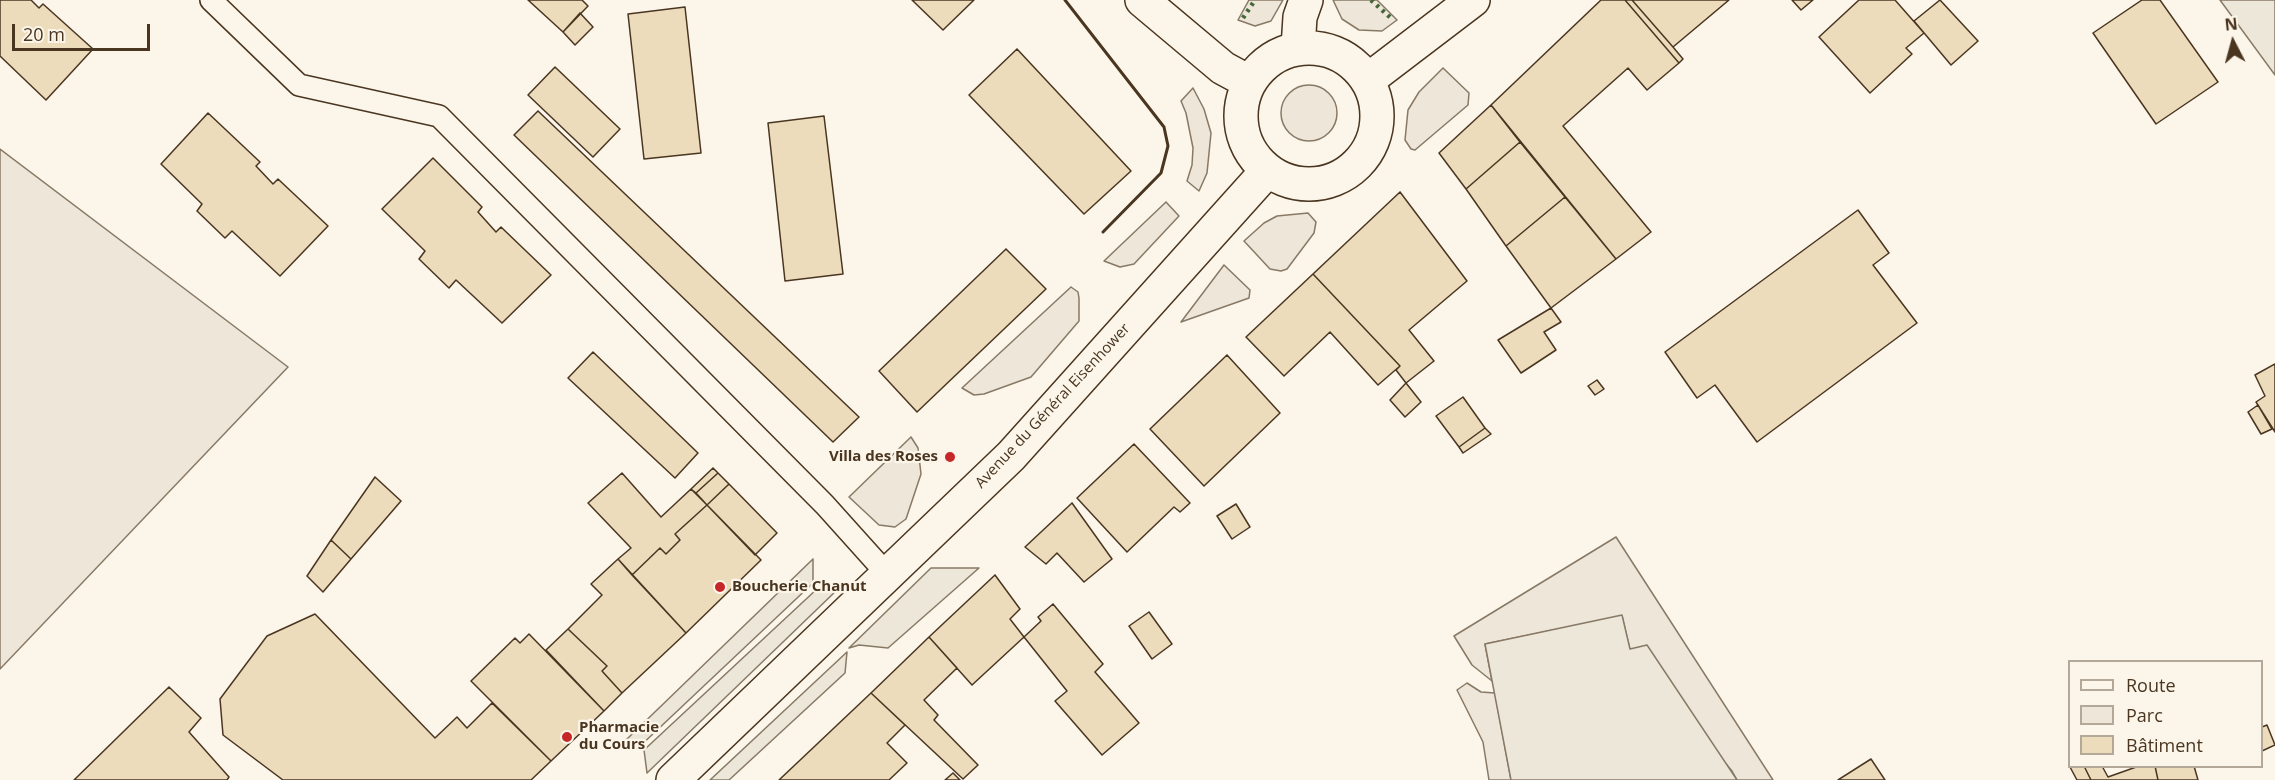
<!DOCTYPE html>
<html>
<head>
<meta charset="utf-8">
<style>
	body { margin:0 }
	#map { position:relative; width:2275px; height:780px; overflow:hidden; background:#fbf6e9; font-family:"Open Sans",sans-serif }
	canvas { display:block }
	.legend { position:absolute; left:2068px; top:660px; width:195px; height:108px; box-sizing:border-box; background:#fbf6e9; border:2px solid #b4a999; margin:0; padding:8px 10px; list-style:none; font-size:18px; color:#4a3520 }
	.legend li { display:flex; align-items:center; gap:12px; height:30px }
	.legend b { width:30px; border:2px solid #b4a999 }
	.north { position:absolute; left:2203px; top:12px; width:60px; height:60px; -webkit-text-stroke:4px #fbf6e9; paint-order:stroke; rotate:354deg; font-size:16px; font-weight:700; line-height:24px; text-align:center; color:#4a3520 }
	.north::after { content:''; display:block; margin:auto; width:21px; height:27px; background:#4a3520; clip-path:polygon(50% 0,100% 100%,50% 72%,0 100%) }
	.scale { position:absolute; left:12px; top:24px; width:138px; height:27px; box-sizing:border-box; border:3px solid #4a3520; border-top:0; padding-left:8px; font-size:18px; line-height:21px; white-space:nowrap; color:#4a3520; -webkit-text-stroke:4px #fbf6e9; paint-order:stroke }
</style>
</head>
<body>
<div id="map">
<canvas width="2275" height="780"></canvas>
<ul class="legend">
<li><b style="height:8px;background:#fbf6e9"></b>Route</li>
<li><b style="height:16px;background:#ede6d9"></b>Parc</li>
<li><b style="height:16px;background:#ecdcbc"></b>Bâtiment</li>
</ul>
<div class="north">N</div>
<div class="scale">20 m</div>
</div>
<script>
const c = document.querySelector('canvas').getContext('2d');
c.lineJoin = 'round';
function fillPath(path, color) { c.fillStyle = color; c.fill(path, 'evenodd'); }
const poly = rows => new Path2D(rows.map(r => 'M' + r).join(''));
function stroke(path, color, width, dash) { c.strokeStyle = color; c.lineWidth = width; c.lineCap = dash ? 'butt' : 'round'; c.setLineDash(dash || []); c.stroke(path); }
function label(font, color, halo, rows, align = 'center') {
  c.font = font + ' "Open Sans",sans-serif'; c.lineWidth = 4.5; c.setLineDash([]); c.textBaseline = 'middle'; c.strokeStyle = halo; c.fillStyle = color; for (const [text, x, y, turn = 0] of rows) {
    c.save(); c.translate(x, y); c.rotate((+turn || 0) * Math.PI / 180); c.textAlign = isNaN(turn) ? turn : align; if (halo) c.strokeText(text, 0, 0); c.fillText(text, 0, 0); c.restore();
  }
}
const green = poly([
	[1249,0,1283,0,1271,21,1255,26,1238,20,1249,0],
	[1333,0,1377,0,1397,20,1382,31,1359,30,1342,19,1333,0],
	[1443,68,1469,93,1468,105,1415,150,1411,149,1405,140,1408,110,1419,92,1443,68],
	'1281 113a28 28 0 1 1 56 0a28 28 0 1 1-56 0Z',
	[1193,88,1204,109,1211,133,1207,173,1199,191,1187,181,1192,165,1193,148,1186,113,1181,101,1193,88],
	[0,149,288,367,0,669,0,149],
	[1166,202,1179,216,1134,264,1120,267,1104,261,1166,202],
	[1308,213,1316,222,1314,233,1287,269,1281,271,1270,269,1244,241,1264,223,1277,216,1308,213],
	[1224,265,1250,290,1249,298,1181,322,1224,265],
	[1071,287,1078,292,1079,298,1079,321,1031,377,984,394,974,395,962,388,1071,287],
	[911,437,918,448,921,474,906,519,895,527,879,525,849,497,911,437],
	[1616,537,1773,780,1737,780,1732,771,1630,650,1622,616,1485,644,1492,681,1472,665,1454,636,1616,537],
	[1467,683,1481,692,1495,693,1511,780,1489,780,1483,742,1457,690,1467,683]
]);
fillPath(green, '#ede6d9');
stroke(green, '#887966', 1.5);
const parking = poly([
	[2220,0,2275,0,2275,75,2220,0],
	[813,559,813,583,637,749,627,739,813,559],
	[931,568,979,568,888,648,859,645,849,648,931,568],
	[818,588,837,590,647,773,644,750,818,588],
	[1622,615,1630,649,1647,645,1737,780,1511,780,1485,644,1622,615],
	[847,652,845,673,729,780,710,780,847,652]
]);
fillPath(parking, '#ede7d9');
stroke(parking, '#887966', 1.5);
const building = poly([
	[0,0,31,0,39,8,43,4,93,49,46,100,0,56,0,0],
	[528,0,582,0,588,6,563,32,528,0],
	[912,0,974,0,943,30,912,0],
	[1601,0,1625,0,1679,63,1647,90,1628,68,1563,126,1651,232,1616,259,1491,105,1601,0],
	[1625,0,1632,0,1673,47,1683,59,1679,63,1625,0],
	[1632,0,1729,0,1673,47,1632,0],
	[1792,0,1813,0,1801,10,1792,0],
	[1859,0,1895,0,1924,33,1906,48,1912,54,1870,93,1819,37,1859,0],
	[1940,0,1978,41,1951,65,1914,21,1940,0],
	[2142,0,2160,0,2218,82,2156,124,2093,33,2142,0],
	[685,7,701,153,644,159,628,14,685,7],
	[580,13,593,27,575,45,563,32,580,13],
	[1017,49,1131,171,1084,214,969,95,1017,49],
	[555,67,620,129,593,157,528,95,555,67],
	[1491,105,1520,142,1466,189,1439,153,1491,105],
	[538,111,859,417,833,442,514,135,538,111],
	[208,113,260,162,256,166,273,184,278,179,328,226,280,276,232,231,225,238,197,211,202,204,161,164,208,113],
	[824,116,843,274,785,281,768,123,824,116],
	[1520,142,1565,197,1506,246,1466,189,1520,142],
	[433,158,482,207,478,212,496,232,501,227,551,275,502,323,456,280,449,288,419,259,425,251,382,209,433,158],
	[1400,192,1467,281,1409,330,1434,361,1406,383,1396,370,1400,366,1313,274,1400,192],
	[1565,197,1616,259,1551,308,1506,246,1565,197],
	[1858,210,1889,253,1873,265,1917,323,1757,442,1715,385,1697,398,1665,352,1858,210],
	[1006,249,1046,289,917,412,879,371,1006,249],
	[1313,274,1400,366,1378,385,1330,332,1284,376,1246,337,1313,274],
	[1551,308,1561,322,1544,332,1556,350,1521,373,1498,340,1551,308],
	[593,352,698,453,675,478,568,378,593,352],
	[1227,355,1280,413,1204,486,1150,429,1227,355],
	[2275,364,2275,432,2256,402,2265,396,2255,375,2275,364],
	[1597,380,1604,389,1595,395,1588,386,1597,380],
	[1406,383,1421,402,1405,417,1390,400,1406,383],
	[1463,397,1485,428,1459,447,1436,416,1463,397],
	[2258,405,2272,429,2261,434,2248,412,2258,405],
	[1485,428,1491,434,1463,453,1459,447,1485,428],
	[1134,444,1190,503,1180,512,1174,507,1127,552,1077,498,1134,444],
	[713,468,718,473,696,493,691,489,713,468],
	[622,473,661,517,691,489,707,505,675,534,680,540,666,554,660,548,632,575,618,559,631,548,588,503,622,473],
	[718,473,729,484,707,505,696,493,718,473],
	[375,477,401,501,351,559,331,540,375,477],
	[729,484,777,533,755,555,707,505,729,484],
	[1072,503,1112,559,1084,582,1057,553,1046,564,1025,547,1072,503],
	[1236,504,1250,527,1232,539,1217,516,1236,504],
	[707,505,761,560,686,633,632,575,660,548,666,554,680,540,675,534,707,505],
	[331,540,351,559,323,592,307,576,331,540],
	[618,559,686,633,622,693,602,671,607,666,568,629,602,595,591,584,618,559],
	[995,575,1020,609,1010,619,1024,637,972,685,929,637,995,575],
	[1053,604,1103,664,1095,672,1139,723,1102,755,1055,701,1067,691,1024,637,1041,621,1038,617,1053,604],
	[1149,612,1172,644,1152,659,1129,626,1149,612],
	[315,614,435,738,457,717,467,728,492,703,551,761,531,780,283,780,223,735,220,699,267,636,315,614],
	[568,629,607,666,602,671,622,693,604,711,546,650,568,629],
	[529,634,604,711,551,761,471,681,515,638,520,643,529,634],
	[929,637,957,668,924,700,938,715,934,720,978,765,963,779,871,693,929,637],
	[169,687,201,718,189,732,229,777,227,780,74,780,169,687],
	[871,693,905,725,887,743,907,763,889,780,779,780,871,693],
	[2267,725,2275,745,2262,751,2262,727,2267,725],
	[1871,759,1885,780,1838,780,1871,759],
	[2084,766,2102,766,2108,777,2139,766,2155,766,2158,780,2091,780,2084,766],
	[2084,766,2091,780,2077,780,2070,767,2084,766],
	[2155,766,2194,766,2198,780,2158,780,2155,766],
	[953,773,960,780,945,780,953,773]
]);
fillPath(building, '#ecdcbc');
stroke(building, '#4a3520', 1.5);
const lane = poly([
	[211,0,299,85,439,116,825,505,887,574]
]);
const street = poly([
	[1298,48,1300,17,1306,0]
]);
const secondary = poly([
	[1142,0,1223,68,1249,82],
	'1241 116a68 68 0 1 1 136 0a68 68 0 1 1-136 0Z',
	[1368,80,1473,0],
	[673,780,1011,456,1267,171]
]);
stroke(lane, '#4a3520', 24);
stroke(street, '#4a3520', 36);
stroke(secondary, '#4a3520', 36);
stroke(lane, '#fbf6e9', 21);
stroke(street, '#fbf6e9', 33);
stroke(secondary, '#fbf6e9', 33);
stroke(poly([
	[1371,0,1393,20],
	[1243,18,1255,0]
]), '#436837', 4.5, [3, 4.5]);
stroke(poly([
	[1065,0,1164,127,1168,146,1161,173,1103,232]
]), '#4a3520', 3);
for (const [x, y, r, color] of [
	[950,457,6,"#c62828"],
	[720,587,6,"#c62828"],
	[567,737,6,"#c62828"]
]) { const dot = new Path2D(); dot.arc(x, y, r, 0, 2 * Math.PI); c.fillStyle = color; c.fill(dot); stroke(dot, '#fbf6e9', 2); }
label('15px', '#4a3520', '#fbf6e9', [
	["Avenue du Général Eisenhower",1053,406,-47]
]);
label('bold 15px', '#4a3520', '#fbf6e9', [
	["Villa des Roses",938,457,"right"],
	["Boucherie Chanut",732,587],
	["Pharmacie",579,728],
	["du Cours",579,745]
], 'left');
</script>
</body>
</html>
